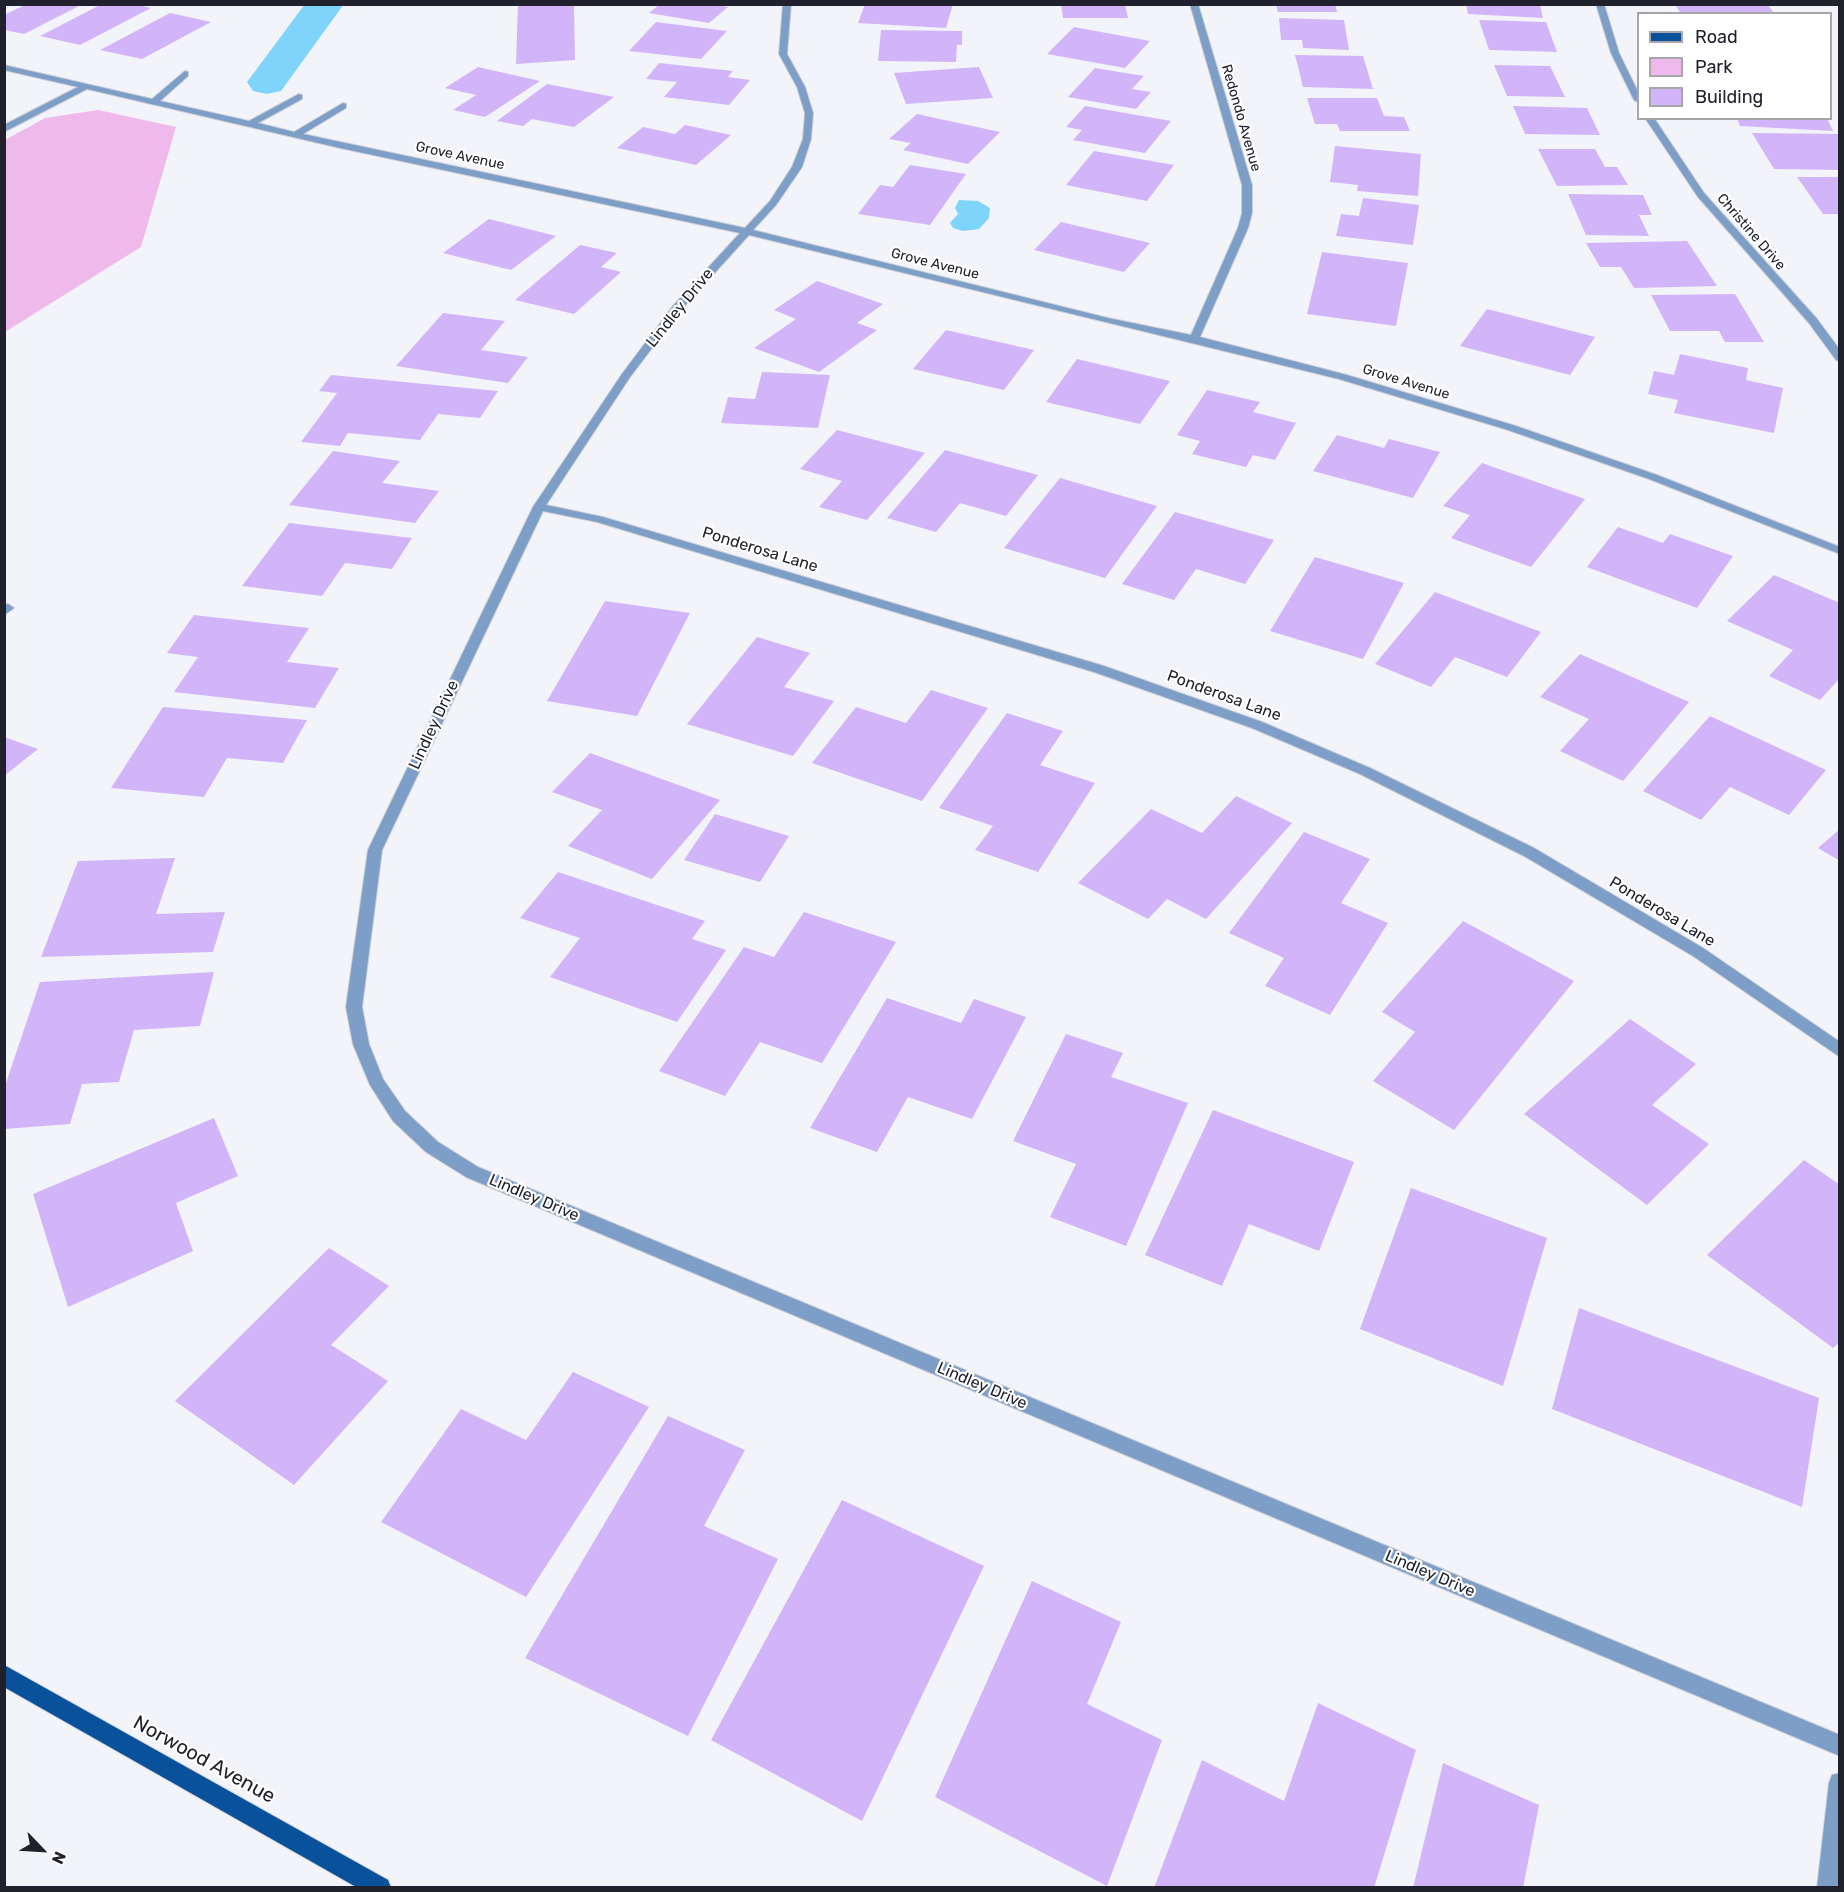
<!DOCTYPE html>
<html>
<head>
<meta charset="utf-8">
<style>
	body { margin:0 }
	#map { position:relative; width:1844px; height:1892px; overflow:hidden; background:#f3f4fa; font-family:Rubik,sans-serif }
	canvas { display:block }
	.frame { position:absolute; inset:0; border:6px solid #20212d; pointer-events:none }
	.legend { position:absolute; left:1637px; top:12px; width:195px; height:108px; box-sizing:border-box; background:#fff; border:2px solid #a6a6ab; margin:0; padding:8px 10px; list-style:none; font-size:18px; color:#20212d }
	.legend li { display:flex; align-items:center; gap:12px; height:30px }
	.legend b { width:30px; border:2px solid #a6a6ab }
	.north { position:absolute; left:12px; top:1820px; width:60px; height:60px; -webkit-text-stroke:4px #fff; paint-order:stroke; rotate:115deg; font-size:16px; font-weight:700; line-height:24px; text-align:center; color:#20212d }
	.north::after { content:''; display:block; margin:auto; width:21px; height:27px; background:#20212d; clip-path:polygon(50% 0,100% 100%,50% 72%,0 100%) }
</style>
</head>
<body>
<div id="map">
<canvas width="1844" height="1892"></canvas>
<div class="frame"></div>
<ul class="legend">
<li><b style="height:8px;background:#09529b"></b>Road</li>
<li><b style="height:16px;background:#efbaeb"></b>Park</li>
<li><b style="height:16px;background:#d2b5f9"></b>Building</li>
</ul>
<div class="north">N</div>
</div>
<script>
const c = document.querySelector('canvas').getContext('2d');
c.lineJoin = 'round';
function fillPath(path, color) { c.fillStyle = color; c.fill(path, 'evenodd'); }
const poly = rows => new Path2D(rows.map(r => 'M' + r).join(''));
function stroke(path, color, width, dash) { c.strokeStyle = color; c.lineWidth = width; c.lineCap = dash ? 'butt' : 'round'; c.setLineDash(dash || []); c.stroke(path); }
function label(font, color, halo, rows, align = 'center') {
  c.font = font + ' Rubik,sans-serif'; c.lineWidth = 4.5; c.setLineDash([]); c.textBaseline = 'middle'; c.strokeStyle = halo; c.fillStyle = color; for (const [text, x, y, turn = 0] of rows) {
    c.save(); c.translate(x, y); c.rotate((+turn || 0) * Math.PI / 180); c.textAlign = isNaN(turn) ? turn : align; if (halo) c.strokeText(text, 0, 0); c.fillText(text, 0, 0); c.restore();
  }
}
fillPath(poly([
	[98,110,176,127,141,247,5,332,5,140,45,118]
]), '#efbaeb');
fillPath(poly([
	[959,200,978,201,990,208,989,218,979,229,963,231,953,228,950,223,958,214,955,208]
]), '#7fd4fb');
fillPath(poly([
	[305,4,344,4,281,91,267,94,253,91,247,82,305,4]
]), '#7fd4fb');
fillPath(poly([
	[27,4,83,4,24,34,4,30,4,15],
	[102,4,133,4,151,8,80,45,40,36],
	[518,4,574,4,575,60,516,64],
	[660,4,712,4,728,7,709,23,649,13],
	[865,4,953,4,946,28,858,23],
	[1061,4,1125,4,1128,18,1063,18],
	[1276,4,1335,4,1337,12,1278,12],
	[1466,4,1540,4,1543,18,1468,14],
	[1675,4,1768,4,1774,14,1681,14],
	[170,13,211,22,142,59,100,50],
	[1279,18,1344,20,1349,50,1303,48,1302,40,1281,40],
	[1479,20,1546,22,1557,52,1489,50],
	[656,22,727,31,701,59,629,51],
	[1074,27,1150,41,1125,68,1047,54],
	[881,30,962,31,962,45,957,45,956,62,878,61],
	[1295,55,1363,56,1373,89,1303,87],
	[659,63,733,71,728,77,750,80,729,105,664,97,677,82,646,79],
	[1494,65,1550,66,1565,97,1507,96],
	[478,67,540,81,485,117,453,110,476,95,445,88],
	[979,67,993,98,906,104,894,73],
	[1095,68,1144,76,1132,89,1151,92,1136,109,1068,97],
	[547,84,614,97,574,127,532,119,523,126,497,121],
	[1307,98,1377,98,1384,116,1404,117,1410,131,1340,131,1337,124,1315,124],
	[1085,106,1171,121,1145,153,1073,140,1082,130,1066,127],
	[1513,106,1587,108,1600,135,1525,134],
	[917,114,1000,132,968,164,903,150,911,143,889,139],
	[1737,118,1827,118,1833,131,1740,126],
	[685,125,731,135,696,165,617,148,643,127,675,134],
	[1752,133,1840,134,1840,170,1774,169],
	[1335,146,1421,154,1418,196,1357,191,1358,185,1330,182],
	[1538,149,1595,149,1605,167,1617,167,1628,185,1557,186],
	[1094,151,1174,165,1147,201,1066,185],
	[910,165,966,174,930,225,858,214,880,185,893,187],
	[1797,177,1840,177,1840,214,1823,214],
	[1568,194,1643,195,1652,215,1639,215,1649,236,1586,235],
	[1363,198,1419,205,1413,245,1336,236,1341,214,1359,216],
	[489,219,556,236,511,270,443,253],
	[1061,222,1150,243,1124,272,1034,250],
	[1687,241,1717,286,1634,288,1621,267,1600,267,1586,243],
	[580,245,617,253,601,267,621,272,574,314,515,300],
	[1322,252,1408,263,1396,326,1307,314],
	[817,281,883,304,857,323,877,330,819,372,754,348,796,319,774,310],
	[1735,294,1764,342,1725,342,1719,331,1670,331,1651,295],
	[1487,309,1595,337,1570,375,1460,346],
	[443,313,505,321,481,350,528,357,508,383,396,366],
	[946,330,1034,350,1004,390,913,369],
	[1680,354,1748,368,1746,380,1783,388,1774,433,1674,413,1678,400,1648,394,1654,371,1674,375],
	[1077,359,1170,381,1140,424,1046,402],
	[762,372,830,375,818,428,721,423,728,397,755,399],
	[331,375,498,391,480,418,438,414,420,440,348,433,340,446,301,442,337,393,319,391],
	[1207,390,1260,402,1253,412,1296,423,1275,460,1253,455,1246,467,1192,454,1200,441,1177,435],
	[837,430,925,453,867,520,819,507,842,481,800,469],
	[1337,435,1384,448,1389,439,1440,452,1413,498,1313,471],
	[945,450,1038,475,1006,516,960,503,936,532,887,518],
	[333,451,400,461,382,483,439,491,415,523,289,505],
	[1482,463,1585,499,1531,567,1451,538,1470,515,1443,506],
	[1060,478,1157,506,1105,578,1004,548],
	[1175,512,1274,540,1245,584,1196,569,1174,600,1122,584],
	[289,523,412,538,392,569,345,563,322,596,242,586],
	[1618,527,1663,543,1670,534,1733,556,1697,608,1587,567],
	[1315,557,1404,583,1363,659,1270,631],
	[1774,575,1840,603,1840,678,1820,700,1769,676,1793,650,1727,621],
	[1435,592,1541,632,1507,677,1455,657,1431,687,1375,664],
	[605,601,690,613,637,716,547,701],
	[194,615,309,628,287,662,339,668,315,708,174,692,198,657,167,653],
	[757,637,810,653,784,687,834,701,793,756,687,724],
	[1580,654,1689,702,1623,781,1560,751,1589,719,1540,697],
	[931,690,988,708,922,801,812,763,856,707,906,723],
	[163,707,307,720,283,763,227,758,204,797,111,788],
	[1007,713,1063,731,1040,765,1095,783,1038,872,975,850,993,826,939,808],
	[1710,716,1826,770,1789,815,1730,787,1701,820,1643,791],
	[4,737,38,749,4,776],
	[590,753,720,800,652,879,568,846,602,810,552,792],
	[1236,796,1292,823,1206,919,1167,899,1148,919,1078,883,1151,809,1202,833],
	[715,814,789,836,760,882,684,860],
	[1840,829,1840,861,1818,848],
	[1304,832,1370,859,1341,903,1388,923,1330,1015,1265,986,1284,958,1229,933],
	[175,858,156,914,225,912,213,952,41,957,78,861],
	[558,872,705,921,692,939,726,950,677,1022,550,977,580,938,520,918],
	[804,912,896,942,822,1063,760,1042,725,1096,659,1071,744,947,774,957],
	[1463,921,1574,981,1454,1130,1373,1081,1415,1032,1382,1012],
	[214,972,200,1026,134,1030,119,1082,82,1084,70,1124,4,1129,4,1089,40,982],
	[887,998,961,1023,974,999,1026,1017,972,1119,908,1097,877,1152,810,1128],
	[1630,1019,1696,1064,1652,1105,1709,1144,1647,1205,1524,1114],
	[1066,1034,1123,1053,1111,1077,1188,1103,1126,1246,1050,1217,1076,1164,1013,1141],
	[1213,1110,1354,1162,1319,1251,1249,1224,1222,1286,1145,1255],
	[214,1118,238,1176,176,1203,193,1251,68,1307,33,1194],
	[1804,1160,1840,1185,1840,1342,1833,1348,1707,1255],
	[1411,1188,1547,1238,1503,1386,1360,1329],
	[329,1248,389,1286,331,1345,388,1381,294,1485,175,1401],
	[1579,1308,1819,1398,1802,1507,1552,1409],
	[573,1372,649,1407,526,1597,381,1522,461,1409,526,1440],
	[668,1416,745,1450,704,1526,778,1559,688,1736,525,1658],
	[842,1500,984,1566,862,1821,711,1740],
	[1032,1581,1121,1622,1087,1704,1162,1740,1107,1886,935,1797],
	[1318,1703,1416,1750,1374,1888,1154,1888,1202,1760,1284,1801],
	[1443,1763,1539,1805,1523,1888,1413,1888]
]), '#d2b5f9');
const minor = poly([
	[783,4,791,4,787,54,805,87,813,113,811,139,802,167,776,205,753,230,1108,318,1191,335,1238,228,1242,213,1242,185,1190,4,1198,4,1252,185,1252,213,1248,228,1200,337,1347,375,1516,426,1657,475,1840,547,1840,554,1649,479,1508,430,1339,379,749,235,681,310,630,377,546,505,603,517,1104,666,1262,722,1370,768,1534,848,1703,948,1840,1042,1840,1057,1693,956,1524,856,1360,774,1252,728,1094,672,597,522,543,511,382,850,362,1007,369,1044,383,1079,405,1111,438,1142,478,1167,1840,1735,1840,1756,466,1177,426,1152,393,1121,370,1085,353,1044,346,1007,368,850,533,507,622,374,673,306,740,233,340,148,87,89,4,132,4,125,78,87,4,70,4,65,152,99,185,71,188,72,188,76,160,101,249,121,299,94,302,95,302,99,258,123,294,132,343,103,346,104,346,108,303,134,745,228,770,201,792,167,803,139,805,113,797,87,779,54,783,4],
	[1596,4,1604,4,1619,53,1638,92,1638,102,1634,100,1611,53,1596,4],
	[1645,118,1654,118,1704,193,1817,319,1840,350,1840,361,1836,360,1809,323,1698,197,1645,118],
	[8,604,14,608,4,615,4,605,8,604],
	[1840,1773,1839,1888,1817,1888,1829,1783,1832,1775,1840,1773]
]);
const major = poly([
	[4,1665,388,1880,391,1888,358,1888,4,1687,4,1665]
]);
stroke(minor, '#cdced5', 2);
stroke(major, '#cdced5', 2);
fillPath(minor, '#7d9ec7');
fillPath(major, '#09529b');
label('14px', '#20212d', '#fff', [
	["Redondo Avenue",1241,118,74],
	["Grove Avenue",460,156,12],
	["Christine Drive",1751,232,49],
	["Grove Avenue",935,264,14],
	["Grove Avenue",1406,382,17]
]);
label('16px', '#20212d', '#fff', [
	["Lindley Drive",680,308,-51],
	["Ponderosa Lane",760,550,17],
	["Ponderosa Lane",1224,696,20],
	["Lindley Drive",434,725,-65],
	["Ponderosa Lane",1662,912,31],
	["Lindley Drive",534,1198,23],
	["Lindley Drive",982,1386,23],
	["Lindley Drive",1430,1574,23]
]);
label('20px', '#20212d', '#fff', [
	["Norwood Avenue",204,1760,29]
]);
</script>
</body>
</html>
